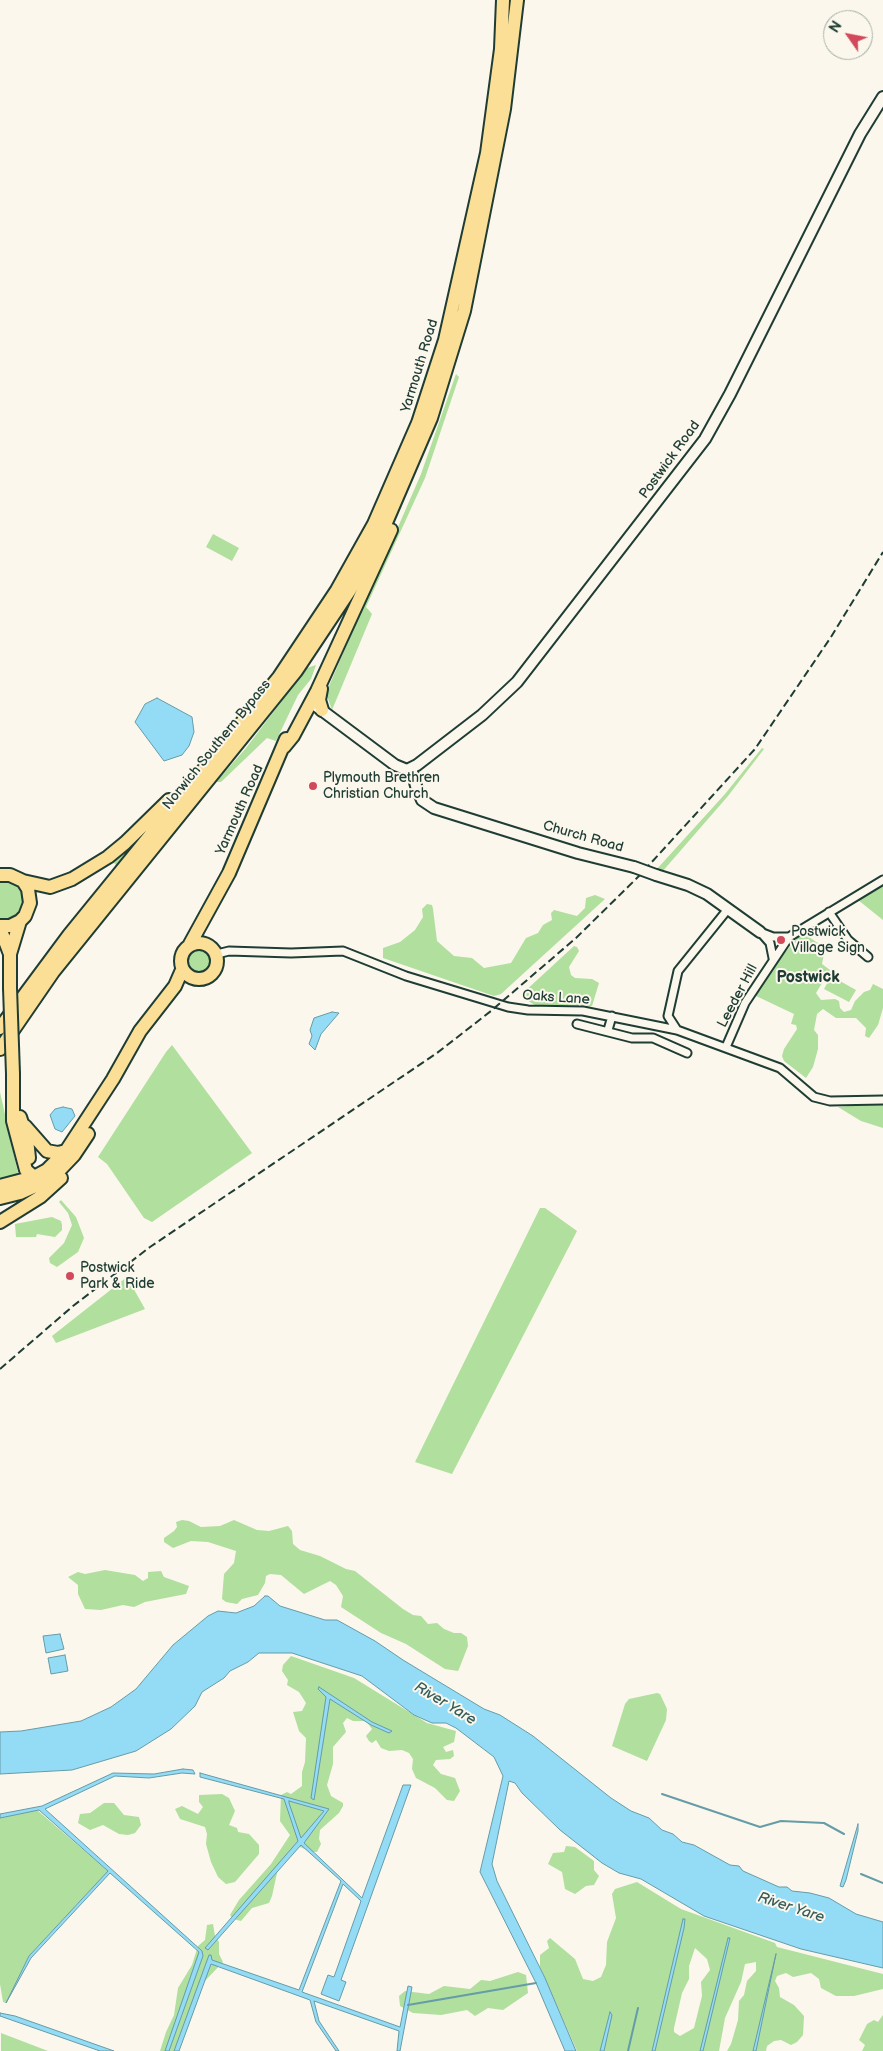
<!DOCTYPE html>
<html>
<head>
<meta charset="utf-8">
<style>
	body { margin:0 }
	#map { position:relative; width:883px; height:2051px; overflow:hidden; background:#fbf7ec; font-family:"Balsamiq Sans",sans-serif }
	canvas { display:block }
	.north { position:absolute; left:823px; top:10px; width:50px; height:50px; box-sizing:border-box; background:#fbf7ec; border:1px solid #a3ada2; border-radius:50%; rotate:303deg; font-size:14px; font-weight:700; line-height:20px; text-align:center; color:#1f3d34 }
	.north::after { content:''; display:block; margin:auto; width:18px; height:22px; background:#d1495b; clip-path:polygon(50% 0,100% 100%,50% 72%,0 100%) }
</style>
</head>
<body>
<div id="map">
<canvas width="883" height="2051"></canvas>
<div class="north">N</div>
</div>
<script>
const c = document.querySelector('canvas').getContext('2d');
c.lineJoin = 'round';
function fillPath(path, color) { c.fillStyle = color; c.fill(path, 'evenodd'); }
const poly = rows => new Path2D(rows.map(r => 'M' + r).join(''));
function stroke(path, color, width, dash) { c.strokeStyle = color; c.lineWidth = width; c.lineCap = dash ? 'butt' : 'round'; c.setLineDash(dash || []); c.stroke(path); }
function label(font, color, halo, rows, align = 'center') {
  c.font = font + ' "Balsamiq Sans",sans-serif'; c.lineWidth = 4; c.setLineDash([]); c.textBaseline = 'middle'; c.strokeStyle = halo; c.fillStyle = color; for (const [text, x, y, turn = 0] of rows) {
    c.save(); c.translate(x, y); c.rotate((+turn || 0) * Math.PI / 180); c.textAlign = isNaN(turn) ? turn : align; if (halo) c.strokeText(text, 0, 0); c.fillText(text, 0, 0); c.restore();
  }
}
fillPath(poly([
	[456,374,459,377,425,478,366,607,372,614,332,710,326,693,421,474],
	[213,534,239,548,232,561,206,547],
	[316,665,311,679,298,695,276,741,267,738,221,782,216,782,246,748,307,668],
	[762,748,764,749,728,796,662,872,656,870,725,794],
	[151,826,119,868,111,860],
	[0,879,16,882,25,893,22,913,10,920,0,921],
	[883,884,883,920,858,900],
	[595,895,605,899,501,994,494,996,383,958,383,948,400,942,415,930,423,917,422,909,427,904,432,905,433,909,437,941,454,956,472,958,484,968,511,963,526,938,538,933,543,925,552,920,551,913,554,910,577,916,585,908,586,898],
	[800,935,806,935,825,948,822,964,830,970,816,993,821,1000,835,999,839,1001,840,1008,844,1012,851,1010,855,1001,864,992,870,990,873,984,883,989,883,1008,878,1025,869,1038,865,1036,866,1028,856,1018,836,1018,823,1009,817,1014,814,1030,818,1035,818,1049,813,1067,806,1078,784,1061,782,1056,784,1049,797,1029,796,1025,791,1024,794,1014,754,995,769,971],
	[574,946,577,947,579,951,569,967,571,975,575,978,592,979,599,983,592,1006,581,1008,535,1005,521,997,523,993],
	'186 961a14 14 0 1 1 28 0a14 14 0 1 1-28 0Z',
	[831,976,856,990,849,1002,824,989],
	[172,1045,252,1153,152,1222,144,1218,107,1164,98,1157,166,1052],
	[0,1092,18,1173,14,1180,0,1184],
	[883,1103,883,1128,861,1121,838,1107],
	[61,1200,76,1217,84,1238,78,1252,57,1267,50,1263,49,1258,64,1243,72,1225,68,1213,59,1202],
	[540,1208,545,1208,577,1231,452,1474,415,1462],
	[52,1217,61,1221,62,1225,62,1230,55,1237,37,1234,36,1237,16,1237,15,1224],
	[127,1277,145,1309,56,1343,52,1336],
	[182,1520,189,1521,201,1527,220,1526,234,1520,257,1530,269,1531,288,1526,292,1531,293,1544,300,1550,320,1556,346,1569,355,1571,403,1609,413,1615,421,1616,428,1624,437,1623,444,1629,454,1633,461,1633,467,1637,468,1646,459,1669,458,1671,445,1669,406,1644,381,1633,341,1607,343,1596,336,1585,330,1581,304,1594,281,1575,270,1574,266,1576,265,1583,258,1595,242,1599,237,1604,226,1602,222,1599,224,1574,234,1563,236,1551,208,1542,191,1541,173,1548,164,1542,164,1538,174,1531,177,1527,176,1522],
	[105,1570,135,1575,143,1581,148,1578,148,1572,161,1571,164,1577,189,1586,186,1594,145,1602,134,1607,123,1605,101,1610,85,1609,78,1594,78,1585,68,1577,78,1572,85,1574],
	[291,1656,354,1678,427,1723,456,1731,454,1742,443,1747,446,1752,453,1750,454,1756,450,1759,436,1760,433,1765,441,1774,455,1778,460,1791,454,1801,447,1800,435,1788,416,1778,412,1769,413,1759,409,1753,402,1750,389,1751,381,1748,376,1740,372,1743,369,1741,366,1736,372,1729,366,1721,353,1721,347,1718,343,1723,346,1732,333,1747,333,1764,327,1785,331,1796,343,1803,343,1806,339,1813,320,1830,319,1839,321,1844,317,1852,311,1852,300,1847,289,1853,279,1864,272,1896,269,1903,252,1908,241,1921,233,1919,230,1915,239,1900,271,1864,290,1835,280,1821,281,1795,287,1792,291,1794,302,1786,302,1772,305,1762,306,1738,299,1731,293,1712,302,1711,306,1703,299,1692,287,1685,288,1680,282,1671,283,1665],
	[657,1693,660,1694,667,1709,666,1720,647,1761,612,1746,625,1704,629,1699],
	[222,1794,229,1798,235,1811,229,1825,237,1828,238,1832,249,1834,259,1845,259,1854,235,1882,226,1884,218,1877,211,1862,206,1844,207,1834,205,1827,180,1819,175,1809,182,1806,198,1814,203,1807,199,1802,199,1795],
	[104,1803,114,1803,124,1815,139,1817,141,1825,135,1833,128,1835,119,1834,103,1825,90,1830,78,1823,80,1814,90,1813],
	[37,1810,108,1871,29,1956,6,2003,3,2002,0,1984,0,1818],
	[566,1846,575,1847,594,1861,594,1870,599,1876,594,1885,586,1886,575,1894,565,1889,562,1872,548,1864,553,1853,564,1852],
	[637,1882,681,1909,775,1943,777,1947,883,1974,883,1989,854,1996,836,1996,821,1988,819,1979,811,1973,793,1977,786,1973,777,1976,775,1981,779,1988,780,1997,794,2005,804,2016,803,2035,797,2042,791,2045,781,2040,774,2041,767,2046,766,2051,727,2051,731,2044,738,2020,739,2001,744,1995,747,1981,756,1971,756,1962,745,1964,741,1982,725,2018,719,2051,577,2051,540,1967,540,1955,549,1948,547,1941,550,1938,575,1959,583,1979,593,1981,601,1977,606,1965,607,1942,616,1918,612,1894,615,1889],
	[695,1948,707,1959,710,1970,701,1982,702,1996,694,2028,680,2036,674,2032,674,2028,682,1993,689,1979,689,1966],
	[213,1924,215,1936,219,1942,219,1954,223,1962,203,1983,196,2004,185,2022,179,2051,160,2051,166,2032,174,2015,178,1988,192,1965,198,1946,205,1940,207,1925],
	[518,1972,526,1975,528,1993,503,2010,488,2008,475,2016,467,2010,441,2015,413,2013,400,2006,399,1996,405,1991,429,1994,444,1986,470,1989,481,1980,490,1981],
	[883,2015,883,2051,862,2051,865,2045,859,2040,867,2024,874,2020,878,2022],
	[1,2033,48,2051,1,2051]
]), '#b0df9e');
const water = poly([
	[157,698,192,717,194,732,189,746,182,755,164,761,135,722,145,704,157,698],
	[332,1012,339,1013,321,1034,315,1050,309,1044,312,1036,310,1030,314,1018,332,1012],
	[63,1107,72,1109,75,1116,62,1132,55,1129,50,1115,55,1109,63,1107],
	[265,1596,268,1596,280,1606,325,1620,337,1620,375,1641,403,1660,484,1709,500,1715,533,1736,611,1798,631,1811,649,1818,662,1830,673,1834,682,1842,694,1845,730,1865,739,1866,743,1871,779,1887,787,1887,792,1891,810,1893,829,1898,856,1914,883,1922,883,1968,801,1949,704,1916,641,1879,619,1873,602,1863,560,1830,522,1793,515,1783,509,1781,492,1864,497,1881,545,1978,576,2051,565,2051,536,1983,480,1872,503,1776,494,1757,456,1728,446,1723,432,1723,414,1715,362,1676,292,1653,259,1653,248,1662,230,1671,224,1678,202,1692,195,1706,171,1729,136,1751,72,1770,0,1774,0,1732,21,1731,81,1721,111,1707,136,1689,173,1645,208,1616,218,1611,236,1613,254,1606,265,1596],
	[60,1634,64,1649,46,1653,43,1636,60,1634],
	[65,1655,68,1671,51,1674,48,1658,65,1655],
	[319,1687,372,1722,392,1731,389,1733,371,1725,330,1699,314,1800,311,1798,326,1697,318,1689,319,1687],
	[183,1769,193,1770,195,1774,182,1773,149,1778,115,1776,45,1809,202,1951,203,1956,169,2051,165,2051,199,1952,110,1873,31,1958,6,2003,29,1956,108,1871,39,1810,0,1818,0,1814,42,1806,113,1773,154,1774,183,1769],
	[200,1773,329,1809,304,1843,362,1898,403,1785,411,1785,341,1980,346,1982,339,2001,321,1994,328,1975,334,1977,361,1901,343,1884,302,1992,400,2027,408,1986,412,1987,400,2051,397,2051,399,2031,314,2001,319,2021,339,2051,336,2051,316,2022,310,2000,211,1964,179,2051,174,2051,209,1955,211,1955,212,1960,299,1990,341,1881,301,1845,208,1950,205,1948,298,1841,284,1799,200,1777,200,1773],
	[289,1801,324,1811,301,1838,289,1803,289,1801],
	[858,1824,858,1831,846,1880,843,1887,840,1886,858,1824],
	[683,1919,685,1919,684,1928,655,2051,652,2051,683,1919],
	[728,1938,730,1938,703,2051,700,2051,728,1938],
	[776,1954,756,2051,753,2051,776,1954],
	[610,2012,612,2015,604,2051,600,2051,610,2012],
	[0,2013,15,2016,114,2051,100,2051,0,2016,0,2013]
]);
fillPath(water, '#94dbf5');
stroke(water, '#659ca8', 1);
stroke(poly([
	[662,1794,760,1827,781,1821,824,1823,844,1834],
	[861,1874,883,1883],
	[408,2005,536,1983],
	[628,2051,638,2008]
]), '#659ca8', 2);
const street = poly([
	[829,912,848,940,868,957],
	[760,932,773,937,789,937,883,880],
	[762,934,770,943,773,958],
	[217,954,229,951,291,953,343,951,406,976,508,1007,528,1010,583,1011,677,1030,780,1068,814,1097,830,1101,883,1100],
	[577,1024,632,1038,653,1038,687,1053],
	[608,1030,612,1016],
	[677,1030,668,1016,678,971,728,909],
	[726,1047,745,1003,789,937]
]);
const secondary = poly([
	[316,706,395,765,407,770,417,765,482,715,517,682,705,439,730,394,860,134,883,97],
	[411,768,416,786,422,800,434,808,578,853,634,867],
	[656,875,688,885,707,894,760,932]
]);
const highway = poly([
	[321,689,319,700,322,710],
	[284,747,293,736,317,691,391,530],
	[0,875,10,875,23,881,28,889,30,903,25,916,20,921,10,926,0,926],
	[23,881,50,887,72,879,108,857,125,843,169,800],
	[0,928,10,954,10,988],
	'181 961a18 18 0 1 1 36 0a18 18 0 1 1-36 0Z',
	[190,944,229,873,286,739],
	[10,954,20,921],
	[0,1028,69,935,279,677,337,590,374,524,418,423,445,340,487,153,501,49,503,0],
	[0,1049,53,972,296,671,350,590,385,525,431,418,464,311,504,109,517,0],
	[13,1074,13,1121,26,1170,34,1177],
	[20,1117,27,1139,29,1158],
	[25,1126,47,1151,58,1153,66,1151],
	[0,1186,34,1177,47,1170,66,1151,113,1079,140,1031,175,986,182,970],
	[0,1198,20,1193,51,1179,74,1155,88,1134],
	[0,1222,40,1197,61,1178]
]);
stroke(street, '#1f3d34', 11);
stroke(secondary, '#1f3d34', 14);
stroke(highway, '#1f3d34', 16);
stroke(street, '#fbf7ec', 7);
stroke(secondary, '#fbf7ec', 10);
stroke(highway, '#fbdf96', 12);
stroke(poly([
	[0,1369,73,1306,150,1247,437,1053,491,1011,576,938,640,875,755,749,831,637,883,552]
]), '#1f3d34', 2, [8, 4]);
const secondaryBridge = poly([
	[634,867,656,875]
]);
const highwayBridge = poly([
	[10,988,13,1074]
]);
stroke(secondaryBridge, '#1f3d34', 14, []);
stroke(highwayBridge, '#1f3d34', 16, []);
stroke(secondaryBridge, '#fbf7ec', 10);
stroke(highwayBridge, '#fbdf96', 12);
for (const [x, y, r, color] of [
	[313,786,5,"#d1495b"],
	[781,940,5,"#d1495b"],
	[70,1276,5,"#d1495b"]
]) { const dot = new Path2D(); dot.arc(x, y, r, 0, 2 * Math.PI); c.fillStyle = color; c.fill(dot); stroke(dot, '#fbf7ec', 2); }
label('14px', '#1f3d34', '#fbf7ec', [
	["Yarmouth Road",420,366,-73],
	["Postwick Road",670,460,-54],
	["Norwich Southern Bypass",217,745,-51],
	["Yarmouth Road",240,810,-66],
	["Church Road",583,837,16],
	["Leeder Hill",738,996,-62],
	["Oaks Lane",556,998,4]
]);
label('14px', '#1f3d34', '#fbf7ec', [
	["Plymouth Brethren",323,778],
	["Christian Church",323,794],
	["Postwick",791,932],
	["Village Sign",791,948],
	["Postwick",80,1268],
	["Park & Ride",80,1284]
], 'left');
label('italic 15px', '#365d5b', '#fbf7ec', [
	["River Yare",445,1704,31],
	["River Yare",791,1908,18]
]);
label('bold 16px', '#1f3d34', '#fbf7ec', [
	["Postwick",808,978]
]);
</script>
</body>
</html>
